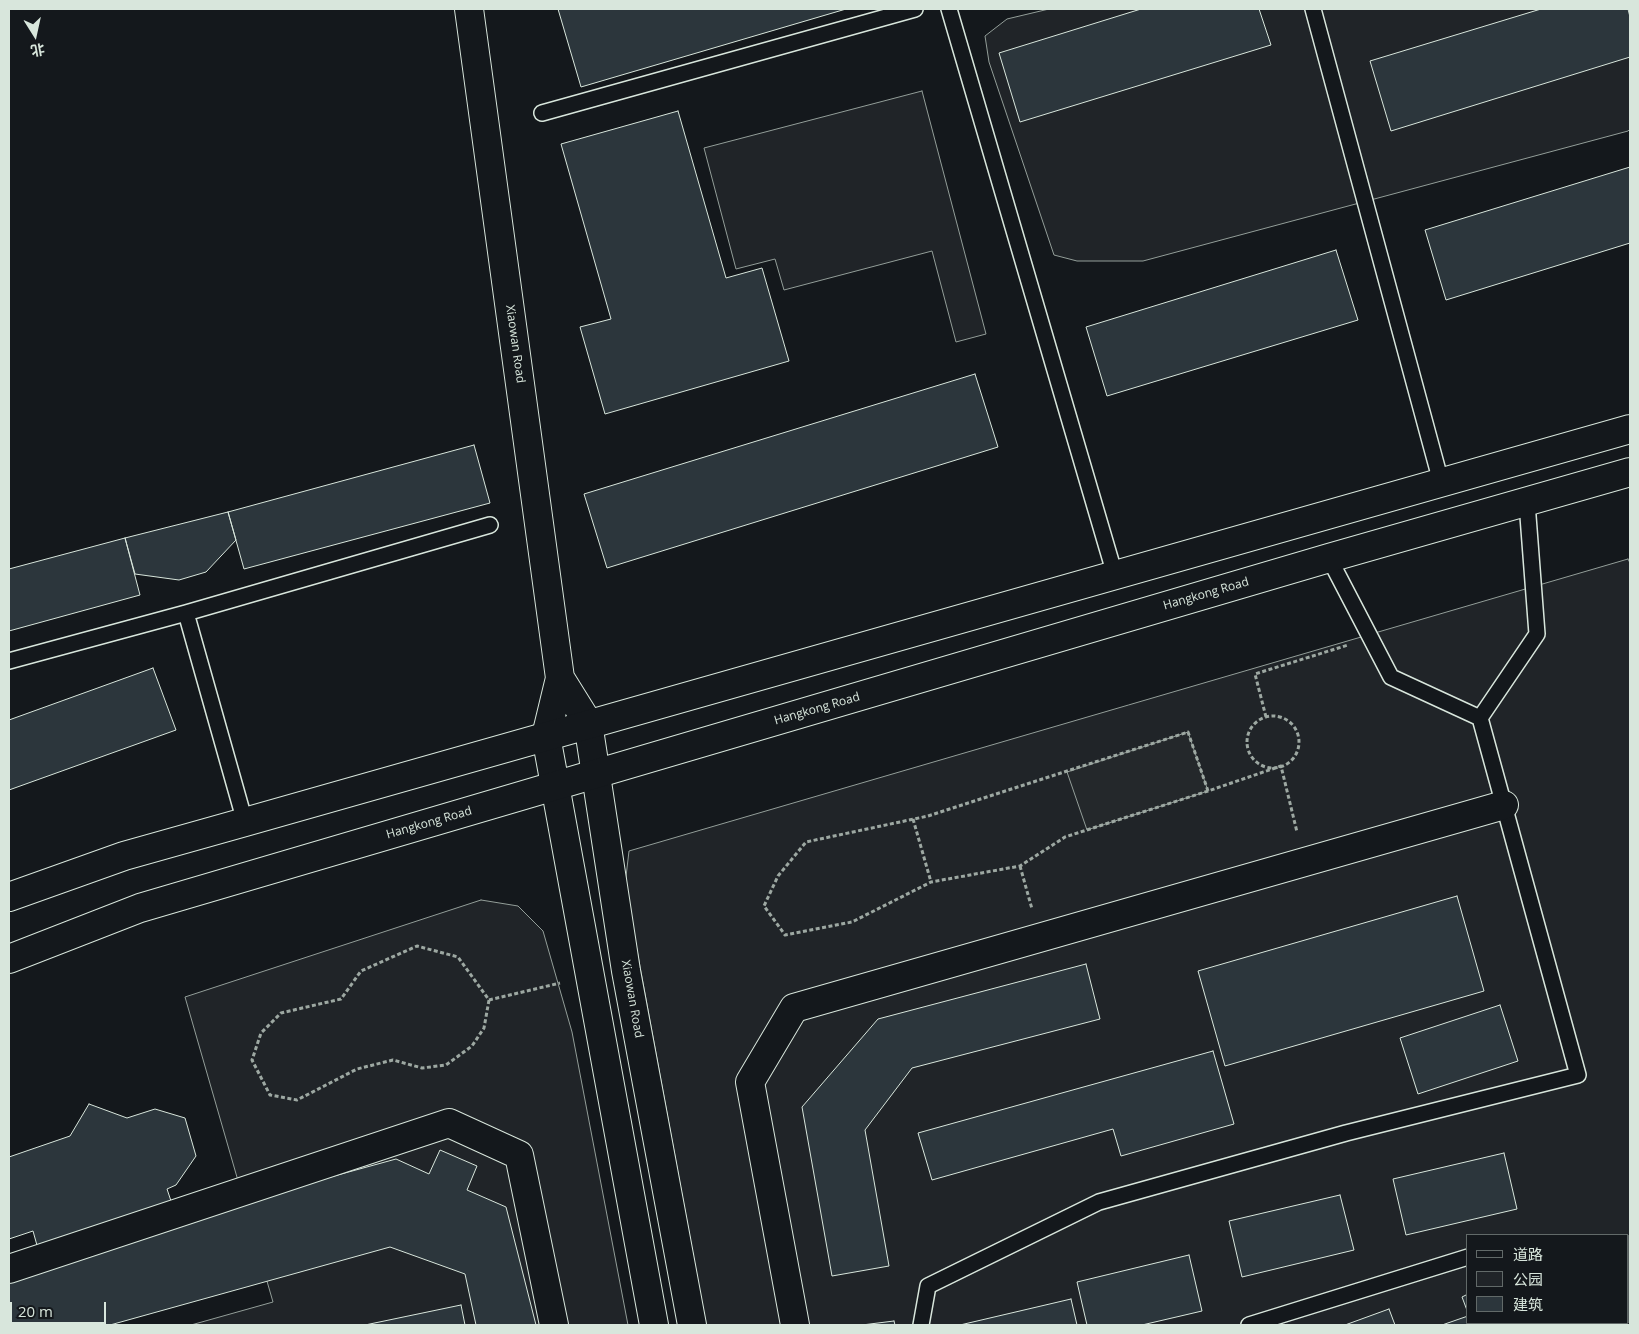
<!DOCTYPE html>
<html>
<head>
<meta charset="utf-8">
<style>
	body { margin:0 }
	#map { position:relative; width:1639px; height:1334px; overflow:hidden; background:#14181c; font-family:"Open Sans","Noto Sans SC",sans-serif }
	canvas { display:block }
	.frame { position:absolute; inset:0; border:10px solid #d8e6dc; pointer-events:none }
	.legend { position:absolute; left:1466px; top:1234px; width:162px; height:90px; box-sizing:border-box; background:#14181c; border:1px solid #626a69; margin:0; padding:6px 9px; list-style:none; font-size:15px; color:#d8e6dc }
	.legend li { display:flex; align-items:center; gap:10px; height:25px }
	.legend b { width:25px; border:1px solid #626a69 }
	.north { position:absolute; left:10px; top:10px; width:50px; height:50px; -webkit-text-stroke:4px #14181c; paint-order:stroke; rotate:170deg; font-size:14px; font-weight:700; line-height:20px; text-align:center; color:#d8e6dc }
	.north::after { content:''; display:block; margin:auto; width:18px; height:22px; background:#d8e6dc; clip-path:polygon(50% 0,100% 100%,50% 72%,0 100%) }
	.scale { position:absolute; left:10px; top:1302px; width:96px; height:22px; box-sizing:border-box; border:2px solid #d8e6dc; border-top:0; padding-left:6px; font-size:15px; line-height:18px; white-space:nowrap; color:#d8e6dc; -webkit-text-stroke:4px #14181c; paint-order:stroke }
</style>
</head>
<body>
<div id="map">
<canvas width="1639" height="1334"></canvas>
<div class="frame"></div>
<ul class="legend">
<li><b style="height:6px;background:#14181c"></b>道路</li>
<li><b style="height:14px;background:#202428"></b>公园</li>
<li><b style="height:14px;background:#2c363c"></b>建筑</li>
</ul>
<div class="north">北</div>
<div class="scale">20 m</div>
</div>
<script>
const c = document.querySelector('canvas').getContext('2d');
c.lineJoin = 'round';
function fillPath(path, color) { c.fillStyle = color; c.fill(path, 'evenodd'); }
const poly = rows => new Path2D(rows.map(r => 'M' + r).join(''));
function stroke(path, color, width, dash) { c.strokeStyle = color; c.lineWidth = width; c.lineCap = dash ? 'butt' : 'round'; c.setLineDash(dash || []); c.stroke(path); }
function label(font, color, halo, rows, align = 'center') {
  c.font = font + ' "Open Sans",sans-serif'; c.lineWidth = 4; c.setLineDash([]); c.textBaseline = 'middle'; c.strokeStyle = halo; c.fillStyle = color; for (const [text, x, y, turn = 0] of rows) {
    c.save(); c.translate(x, y); c.rotate((+turn || 0) * Math.PI / 180); c.textAlign = isNaN(turn) ? turn : align; if (halo) c.strokeText(text, 0, 0); c.fillText(text, 0, 0); c.restore();
  }
}
const green = poly([
	[1049,9,1622,9,1630,37,1630,129,1628,131,1143,261,1077,261,1054,255,989,62,985,36,1007,19,1049,9],
	[922,91,986,334,956,342,932,251,784,290,775,259,736,269,704,148,922,91],
	[1628,559,1630,563,1630,1325,706,1325,625,885,629,851,1628,559],
	[1468,1235,1628,1235,1628,1323,1468,1323,1468,1235],
	[481,900,518,906,543,931,572,1032,628,1325,191,1325,273,1302,185,997,481,900]
]);
fillPath(green, '#202428');
stroke(green, '#939e99', 1);
const parking = poly([
	[1188,732,1208,791,1087,830,1067,772,1188,732]
]);
fillPath(parking, '#24282b');
stroke(parking, '#939e99', 1);
const building = poly([
	[558,9,846,9,581,87,558,9],
	[1141,9,1259,9,1271,45,1020,122,999,53,1141,9],
	[1541,9,1628,9,1630,17,1630,57,1391,131,1370,61,1541,9],
	[678,111,726,278,762,268,789,361,605,414,580,327,611,319,561,144,678,111],
	[1630,167,1630,243,1446,300,1425,230,1630,167],
	[1336,250,1358,320,1107,396,1086,327,1336,250],
	[975,374,998,447,607,568,584,494,975,374],
	[474,445,490,503,244,569,228,512,474,445],
	[228,512,236,540,206,572,179,580,135,574,125,538,228,512],
	[125,538,140,595,9,631,9,569,125,538],
	[153,668,176,730,9,790,9,720,153,668],
	[1457,896,1484,991,1225,1066,1198,971,1457,896],
	[1086,964,1100,1019,912,1068,865,1130,889,1266,832,1276,802,1107,878,1019,1086,964],
	[1500,1005,1518,1061,1418,1094,1400,1038,1500,1005],
	[1213,1051,1234,1124,1121,1156,1113,1129,932,1180,918,1133,1213,1051],
	[89,1104,127,1118,155,1109,185,1118,196,1156,176,1185,167,1189,177,1219,396,1159,429,1174,440,1150,477,1166,467,1190,506,1207,536,1325,476,1325,465,1274,390,1247,110,1325,9,1325,9,1276,43,1267,33,1231,9,1239,9,1157,70,1136,89,1104],
	[1504,1153,1517,1209,1406,1235,1393,1179,1504,1153],
	[1340,1195,1354,1250,1242,1277,1229,1221,1340,1195],
	[1189,1255,1202,1311,1142,1325,1087,1325,1077,1282,1189,1255],
	[1468,1294,1468,1313,1462,1297,1468,1294],
	[1071,1299,1077,1325,960,1325,1071,1299],
	[461,1305,465,1325,365,1325,461,1305],
	[1389,1309,1395,1325,1345,1325,1389,1309],
	[1468,1316,1468,1323,1531,1323,1532,1325,1442,1325,1468,1316],
	[894,1321,895,1325,861,1325,862,1325,894,1321]
]);
fillPath(building, '#2c363c');
stroke(building, '#d8e6dc', 1);
const lane = poly([
	[949,9,1115,575],
	[1313,9,1441,482],
	[542,113,915,9],
	[1329,558,1391,677,1480,718,1537,634,1527,503],
	[186,613,245,822],
	[9,661,186,613,490,525],
	[921,1325,928,1286,1099,1202,1346,1133,1578,1075,1480,718],
	[1249,1325,1468,1257]
]);
const street = poly([
	[9,1269,449,1123,519,1155,554,1325],
	[795,1325,750,1082,794,1008,1504,805]
]);
const secondary = poly([
	[469,9,560,678,546,736,654,1325],
	[560,678,588,723,626,971,692,1325]
]);
const primary = poly([
	[9,897,124,856,245,822,1630,429],
	[9,959,140,908,1329,558,1630,472]
]);
stroke(lane, '#d8e6dc', 18);
stroke(street, '#d8e6dc', 30);
stroke(secondary, '#d8e6dc', 30);
stroke(primary, '#d8e6dc', 30);
stroke(poly([
	'1247 742a26 26 0 1 1 52 0a26 26 0 1 1-52 0Z',
	[1266,717,1255,674,1348,645],
	[1208,791,1188,732,928,816,806,842,778,876,764,906,785,935,852,922,931,882,1020,866,1065,837,1208,791,1281,766,1297,832],
	[913,819,931,882],
	[1020,866,1032,909],
	[489,1000,484,1028,472,1046,446,1065,422,1068,393,1060,357,1069,297,1100,270,1095,252,1060,261,1033,281,1013,341,999,361,971,417,946,458,957,489,1000,560,983]
]), '#9da8a2', 3, [4, 2.5]);
stroke(lane, '#14181c', 15);
stroke(street, '#14181c', 28);
stroke(secondary, '#14181c', 28);
stroke(primary, '#14181c', 28);
label('12px', '#d8e6dc', '#14181c', [
	["Xiaowan Road",515,344,82],
	["Hangkong Road",1206,594,-16],
	["Hangkong Road",817,709,-16],
	["Hangkong Road",429,823,-16],
	["Xiaowan Road",632,999,80]
]);
</script>
</body>
</html>
